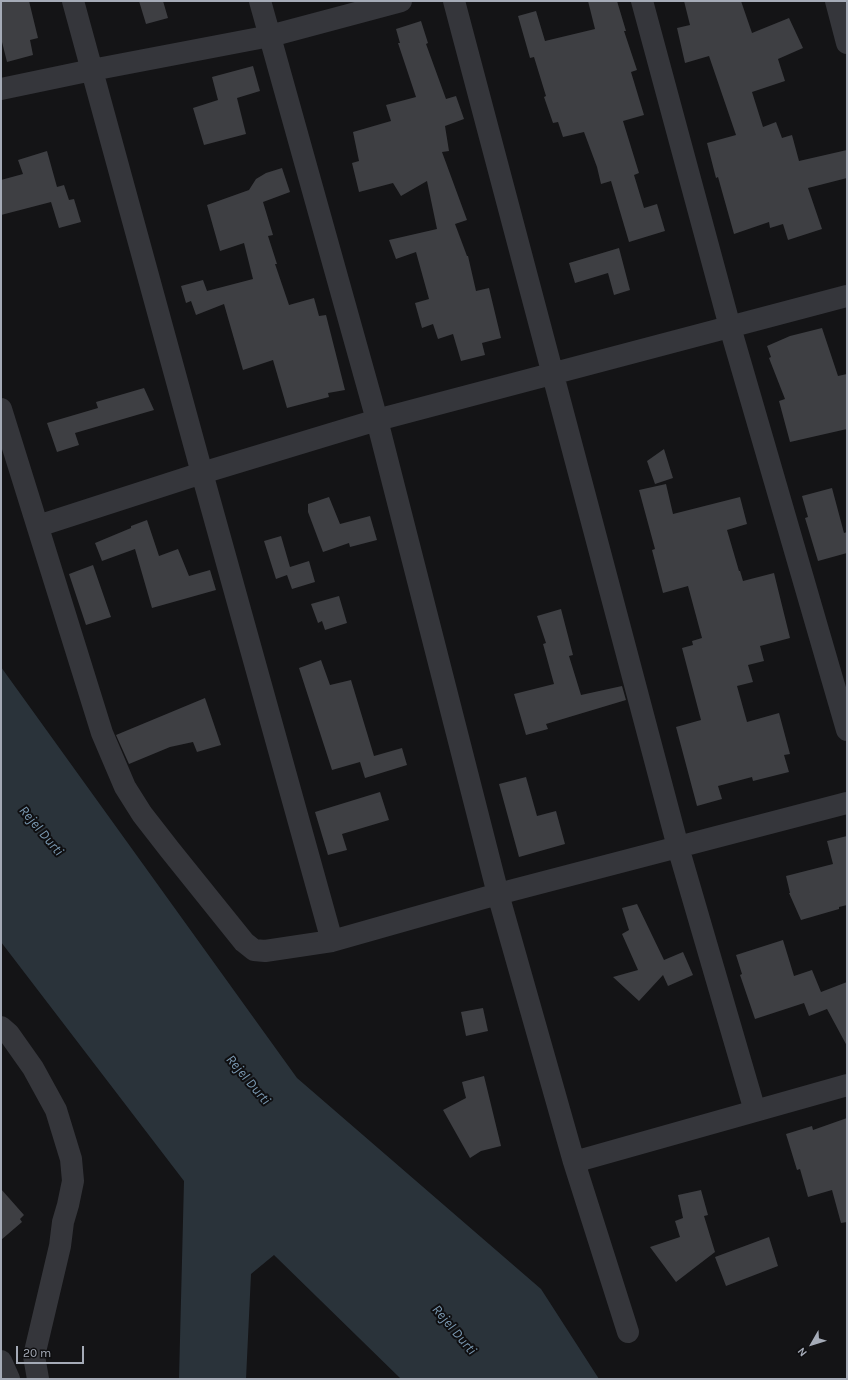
<!DOCTYPE html>
<html>
<head>
<meta charset="utf-8">
<style>
	body { margin:0 }
	#map { position:relative; width:848px; height:1380px; overflow:hidden; background:#141416; font-family:Karla,sans-serif }
	canvas { display:block }
	.frame { position:absolute; inset:0; border:2px solid #a5abb7; pointer-events:none }
	.north { position:absolute; left:792px; top:1324px; width:40px; height:40px; -webkit-text-stroke:3px #0f0f11; paint-order:stroke; rotate:231deg; font-size:11px; font-weight:700; line-height:16px; text-align:center; color:#a5abb7 }
	.north::after { content:''; display:block; margin:auto; width:14px; height:18px; background:#a5abb7; clip-path:polygon(50% 0,100% 100%,50% 72%,0 100%) }
	.scale { position:absolute; left:16px; top:1346px; width:68px; height:18px; box-sizing:border-box; border:2px solid #a5abb7; border-top:0; padding-left:5px; font-size:12px; line-height:14px; white-space:nowrap; color:#a5abb7; -webkit-text-stroke:3px #0f0f11; paint-order:stroke }
</style>
</head>
<body>
<div id="map">
<canvas width="848" height="1380"></canvas>
<div class="frame"></div>
<div class="north">N</div>
<div class="scale">20 m</div>
</div>
<script>
const c = document.querySelector('canvas').getContext('2d');
c.lineJoin = 'round';
function fillPath(path, color) { c.fillStyle = color; c.fill(path, 'evenodd'); }
const poly = rows => new Path2D(rows.map(r => 'M' + r).join(''));
function stroke(path, color, width, dash) { c.strokeStyle = color; c.lineWidth = width; c.lineCap = dash ? 'butt' : 'round'; c.setLineDash(dash || []); c.stroke(path); }
function label(font, color, halo, rows, align = 'center') {
  c.font = font + ' Karla,sans-serif'; c.lineWidth = 4; c.setLineDash([]); c.textBaseline = 'middle'; c.strokeStyle = halo; c.fillStyle = color; for (const [text, x, y, turn = 0] of rows) {
    c.save(); c.translate(x, y); c.rotate((+turn || 0) * Math.PI / 180); c.textAlign = isNaN(turn) ? turn : align; if (halo) c.strokeText(text, 0, 0); c.fillText(text, 0, 0); c.restore();
  }
}
fillPath(poly([
	[1,667,297,1078,541,1289,599,1379,401,1379,274,1255,251,1274,246,1379,179,1379,184,1181,1,942]
]), '#2a333a');
fillPath(poly([
	[1,1,29,1,38,38,30,40,33,55,7,62,1,38],
	[139,1,163,1,168,18,146,24],
	[588,1,617,1,626,31,624,31,637,70,631,72,644,115,623,121,639,173,634,175,644,208,657,204,665,231,629,242,611,181,601,184,597,167,584,132,563,137,558,122,553,123,544,97,546,96,534,57,530,58,518,16,536,11,545,41,595,29],
	[684,1,741,1,752,33,789,18,803,48,778,59,785,81,752,92,763,127,776,122,782,138,792,135,799,161,847,150,847,178,808,188,822,229,788,240,783,224,770,228,769,222,734,234,718,177,716,178,707,143,736,135,709,56,685,63,677,28,690,25],
	[421,21,428,43,426,44,446,99,456,96,464,119,445,126,449,151,442,152,467,220,455,224,467,256,468,256,476,291,489,288,501,338,482,343,485,355,461,361,453,334,438,339,433,324,422,328,415,303,429,299,416,252,396,259,389,240,437,229,427,181,401,196,393,183,359,192,352,163,359,161,353,132,391,121,386,105,416,97,398,43,400,43,396,29],
	[253,66,260,91,237,98,246,134,204,145,193,108,218,100,212,77],
	[47,151,57,187,64,185,69,200,74,199,81,222,59,228,51,202,1,215,1,180,23,174,18,160],
	[282,168,290,192,263,202,273,235,268,236,277,264,275,264,289,305,314,298,319,316,326,315,345,390,328,393,329,397,287,408,273,360,243,370,224,304,196,315,191,301,186,303,181,286,203,280,207,291,253,279,244,243,220,251,207,205,249,190,256,179,266,173],
	[619,248,630,290,614,295,608,273,575,283,569,263],
	[822,328,838,376,847,374,847,429,790,442,779,401,785,399,769,358,771,357,767,346,790,336],
	[144,388,154,410,75,433,79,445,57,452,47,423,98,408,96,402],
	[664,449,673,478,655,484,647,461],
	[666,484,673,514,740,497,747,524,727,530,739,571,740,571,743,581,774,573,790,638,760,646,764,661,748,665,753,682,737,686,747,722,779,713,790,754,784,755,789,772,753,781,752,777,718,786,722,799,697,806,676,727,701,720,682,648,693,645,692,641,702,638,688,586,663,593,652,550,655,549,639,490],
	[832,488,844,533,847,532,847,553,818,561,805,518,808,517,802,496],
	[329,497,340,524,370,516,377,540,350,547,349,543,323,552,308,512,308,504],
	[147,520,159,556,178,549,189,576,210,570,216,590,152,608,135,549,102,561,95,543,131,528,131,526],
	[281,536,290,567,309,561,315,582,292,589,287,575,276,579,264,541],
	[93,565,111,617,86,625,69,574],
	[339,596,347,623,325,630,322,621,318,623,311,604],
	[561,609,573,655,569,656,581,695,622,686,626,700,546,724,548,729,526,735,514,694,554,684,543,644,546,643,537,616],
	[321,660,330,685,351,680,374,756,402,748,407,765,365,778,360,762,332,770,299,668],
	[205,698,221,745,197,752,193,742,170,747,129,764,116,735],
	[526,777,537,816,556,811,565,844,519,857,499,784],
	[380,792,389,820,342,834,347,850,328,855,315,812],
	[847,836,847,905,839,907,839,909,801,920,789,893,790,893,786,876,833,864,827,841],
	[637,904,664,960,683,952,693,975,668,986,663,975,639,1001,613,977,638,970,622,934,629,930,622,908],
	[783,940,794,976,812,970,821,992,847,982,847,1046,827,1009,809,1016,804,1003,755,1019,740,975,742,974,736,955],
	[483,1008,488,1031,466,1036,461,1012],
	[484,1076,501,1146,481,1151,470,1158,443,1110,466,1098,462,1082],
	[847,1118,847,1222,841,1223,832,1190,808,1197,800,1169,797,1170,786,1134,812,1126,813,1130],
	[1,1189,24,1215,20,1219,22,1222,1,1240],
	[701,1190,708,1215,704,1216,715,1252,676,1282,650,1247,680,1237,675,1221,683,1218,678,1195],
	[769,1237,778,1266,726,1286,715,1257]
]), '#3e3f43');
stroke(poly([
	[73,1,202,473,332,941],
	[260,1,377,420,498,894,574,1162,628,1332],
	[454,1,678,847,755,1111],
	[642,1,730,327,847,730],
	[836,1,847,43],
	[1,89,92,70,270,36,401,1],
	[1,409,102,733,125,787,142,814,170,850,244,942,254,950,265,951,332,941,498,894,847,803],
	[38,526,202,473,377,420,847,296],
	[1,1027,9,1034,33,1068,56,1110,71,1159,73,1181,68,1205,63,1222,60,1246,34,1356,38,1379],
	[574,1162,847,1085],
	[1,1361,9,1379]
]), '#35363b', 22);
label('italic 14px', '#7b9ab3', '#0f0f11', [
	["Rejel Durti",41,831,50],
	["Rejel Durti",248,1080,50],
	["Rejel Durti",454,1330,50]
]);
</script>
</body>
</html>
